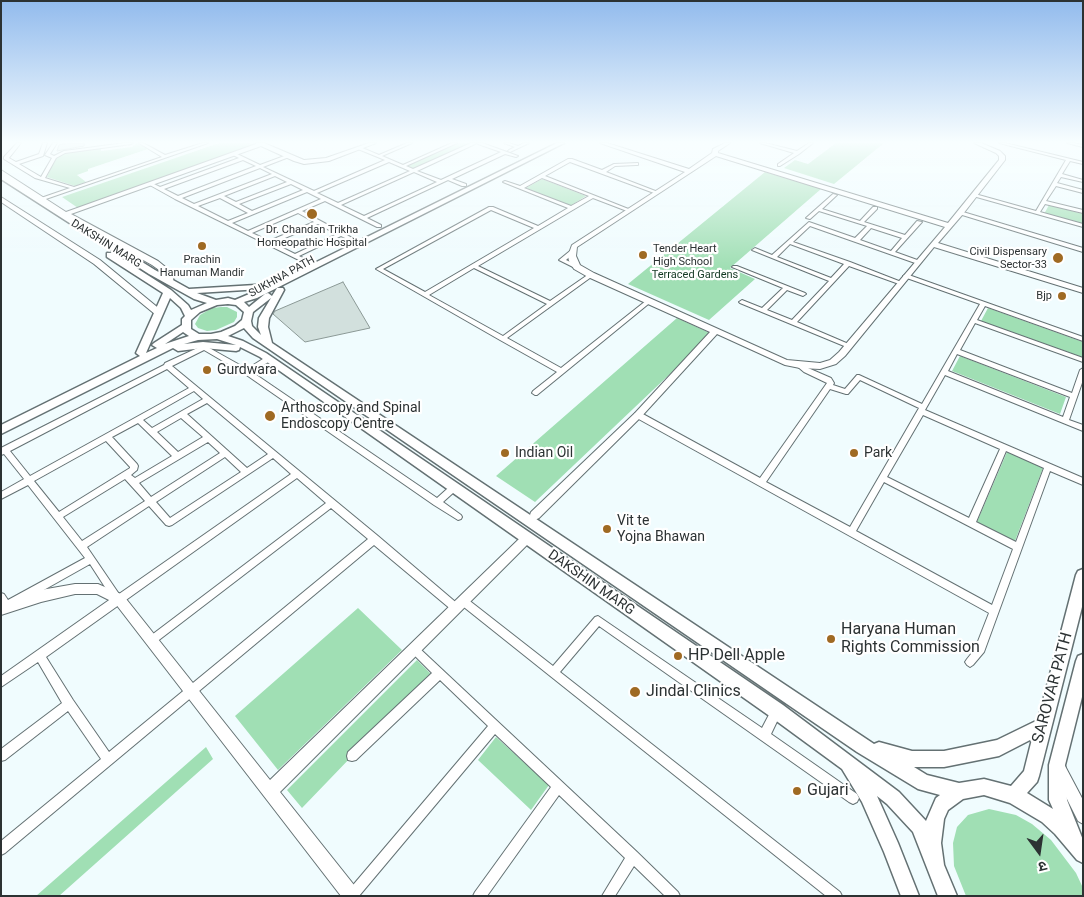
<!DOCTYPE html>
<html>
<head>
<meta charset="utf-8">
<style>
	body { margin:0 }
	#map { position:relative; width:1084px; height:897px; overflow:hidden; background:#f0fcfe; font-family:Roboto,"Noto Sans Devanagari",sans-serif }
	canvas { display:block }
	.frame { position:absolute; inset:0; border:2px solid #2c3233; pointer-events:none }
	.north { position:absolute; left:1014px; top:827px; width:50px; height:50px; -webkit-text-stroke:4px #fff; paint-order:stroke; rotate:166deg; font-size:14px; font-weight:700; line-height:20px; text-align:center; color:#2c3233 }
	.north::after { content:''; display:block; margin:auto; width:18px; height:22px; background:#2c3233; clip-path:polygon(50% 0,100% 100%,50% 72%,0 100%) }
</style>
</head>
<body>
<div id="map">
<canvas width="1084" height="897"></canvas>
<div class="frame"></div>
<div class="north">उ</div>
</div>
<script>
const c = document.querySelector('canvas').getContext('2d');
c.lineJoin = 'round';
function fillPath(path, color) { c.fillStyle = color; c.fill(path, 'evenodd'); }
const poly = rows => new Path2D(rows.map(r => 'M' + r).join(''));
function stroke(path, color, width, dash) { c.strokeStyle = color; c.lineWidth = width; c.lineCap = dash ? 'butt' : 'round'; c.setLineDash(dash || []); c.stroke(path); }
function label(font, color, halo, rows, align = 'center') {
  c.font = font + ' Roboto,sans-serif'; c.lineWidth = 4.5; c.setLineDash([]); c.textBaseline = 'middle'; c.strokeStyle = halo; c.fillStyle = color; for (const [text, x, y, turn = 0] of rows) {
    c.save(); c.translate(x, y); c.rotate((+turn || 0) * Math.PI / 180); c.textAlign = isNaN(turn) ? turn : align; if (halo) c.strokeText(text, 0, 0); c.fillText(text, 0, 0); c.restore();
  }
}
fillPath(poly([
	[137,143,148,149,88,169,88,171,77,175,86,182,75,186,47,177,56,157,65,153,101,148,101,151,132,147],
	[219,143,248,143,254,145,78,208,62,197],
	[458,143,470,143,413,169,406,166],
	[836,143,884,143,834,184,784,168,795,160,808,164],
	[765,172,821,189,730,268,755,279,709,320,628,284],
	[542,179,586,196,570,206,526,188],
	[1049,205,1083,214,1083,225,1044,214],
	[221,307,227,307,237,312,237,317,234,322,216,330,207,331,198,328,195,324,200,315,212,308],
	[988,308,1083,342,1082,357,981,321],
	[677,318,712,334,535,502,496,476],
	[960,356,1066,397,1060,414,952,371],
	[1007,452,1043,468,1015,541,977,522],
	[358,608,402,650,278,770,235,716],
	[417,660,431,674,302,808,287,790],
	[496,737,549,785,531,810,478,760],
	[206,747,213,759,59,896,36,896],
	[989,809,1016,815,1032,824,1051,840,1076,873,1083,888,1083,896,966,896,954,866,953,843,957,827,968,815]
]), '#a0dfb4');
const building = poly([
	[84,143,84,146,57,151,59,145,62,144,84,143],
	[343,282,370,328,305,342,273,314,275,311,343,282]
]);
fillPath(building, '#d2e0dd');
stroke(building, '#8b9996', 1);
const minor = poly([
	[17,143,21,143,9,158,16,162,39,154,43,143,47,143,43,156,19,164,41,177,52,158,45,155,53,143,57,143,50,154,54,156,64,151,125,143,133,143,131,144,65,153,56,158,45,178,74,187,162,157,139,143,143,143,165,155,203,143,208,143,43,200,41,199,41,198,70,188,35,178,4,159,4,157,17,143],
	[407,143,412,143,382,156,403,165,452,143,457,143,406,166,413,169,471,143,476,143,475,144,417,171,441,180,501,152,478,144,477,143,482,143,518,156,516,157,505,154,452,179,466,184,466,186,462,186,448,180,367,218,381,225,381,227,377,227,325,201,302,211,356,240,351,241,341,236,299,256,309,261,309,263,307,264,175,199,148,184,152,183,160,187,239,158,233,155,233,153,235,153,260,165,287,155,289,155,289,157,263,167,314,191,385,160,358,149,358,147,360,147,379,155,407,143],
	[243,160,256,166,178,196,164,189,243,160],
	[389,162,410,171,338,203,317,193,389,162],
	[260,168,272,174,194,204,182,198,260,168],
	[414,172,437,182,364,216,341,205,414,172],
	[275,176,287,182,236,202,224,196,275,176],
	[291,184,303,190,252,211,239,204,291,184],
	[307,192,321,199,248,231,232,223,307,192],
	[220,198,248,213,228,221,198,206,220,198],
	[298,213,314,222,269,241,252,233,298,213],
	[318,224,337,234,295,254,273,243,318,224],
	[504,143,509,143,518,146,524,143,529,143,510,152,508,151,509,150,515,147,504,143],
	[760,143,765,143,797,151,809,143,813,143,799,154,780,166,778,166,778,164,794,153,760,143],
	[999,143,1005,143,1083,162,1083,164,1070,161,1062,174,1083,180,1083,182,1061,177,1057,183,1083,190,1083,193,1056,186,1046,201,1083,210,1083,213,1045,204,1040,212,1083,224,1083,227,973,196,973,195,975,194,1036,211,1066,160,999,143],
	[1067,143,1073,143,1083,145,1083,147,1067,143],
	[568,159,572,159,602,170,614,164,638,163,638,165,636,165,615,166,606,172,658,192,654,193,570,162,545,176,631,210,627,211,593,198,478,266,550,301,589,274,593,274,594,275,507,338,561,368,647,300,651,300,652,301,537,395,535,395,532,393,533,391,557,372,500,340,376,269,489,207,493,207,538,226,568,208,503,182,505,181,520,186,568,159],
	[542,178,589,196,571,206,524,188,542,178],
	[491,210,534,228,425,292,383,269,491,210],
	[474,268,547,304,503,336,429,295,474,268],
	[833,194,837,195,822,209,860,221,873,207,877,207,877,209,864,222,905,235,917,221,922,222,895,252,920,261,921,262,918,264,810,226,793,242,850,262,904,283,901,285,899,284,849,266,797,322,851,345,852,346,849,348,740,303,739,302,742,300,762,308,783,288,732,267,733,266,737,266,805,293,806,294,803,296,787,290,767,310,792,320,829,281,752,250,755,248,772,255,809,222,855,238,867,226,819,211,810,219,806,218,833,194],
	[871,228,902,238,891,251,860,240,871,228],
	[790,244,844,264,831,278,777,257,790,244],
	[959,212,963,212,1083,248,1083,252,959,214,959,212],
	[570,251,575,252,566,260,579,266,579,268,575,268,559,260,570,251],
	[906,274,1083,337,1083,341,985,306,977,320,1083,358,1083,362,975,323,960,350,1072,393,1080,370,1083,368,1083,380,1069,420,1083,425,1083,431,945,375,925,410,1083,478,1083,485,1050,471,984,652,973,665,970,667,967,665,965,662,967,659,975,649,989,613,635,417,634,415,635,413,641,413,760,478,827,383,804,372,798,367,797,365,798,363,802,363,808,368,831,378,834,383,833,385,845,389,857,375,859,375,922,404,980,304,904,277,903,276,906,274],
	[957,354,1070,397,1063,417,948,371,957,354],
	[860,380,919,408,850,527,766,482,830,389,846,394,848,394,860,380],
	[923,415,1000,449,969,518,887,477,923,415],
	[1006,451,1044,468,1016,542,976,522,1006,451],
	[884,482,1013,549,992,605,856,531,884,482],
	[204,345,247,369,266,357,270,357,271,359,270,361,252,372,437,498,447,489,453,489,454,491,453,493,443,502,461,515,462,517,461,519,458,520,434,505,245,374,204,350,172,366,378,536,459,605,461,608,459,611,456,612,453,611,374,545,5,853,1,855,1,841,101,759,68,711,5,760,1,761,1,749,62,703,38,662,1,687,1,676,112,598,90,564,10,609,7,610,4,609,1,605,1,593,4,594,8,600,85,558,28,485,1,499,1,492,24,479,4,454,1,455,1,448,164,365,165,363,204,345],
	[167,369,189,388,30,476,10,451,167,369],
	[194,391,203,399,152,428,143,420,194,391],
	[207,403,268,454,247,468,187,414,207,403],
	[181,418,203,437,178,452,157,432,181,418],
	[138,423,172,456,135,478,131,475,137,470,138,466,137,464,112,437,138,423],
	[106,441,130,467,130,468,59,512,34,481,106,441],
	[208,442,220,453,151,497,139,483,208,442],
	[225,457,241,472,170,518,156,502,225,457],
	[273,458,291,474,119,594,87,547,149,506,166,525,169,526,172,525,273,458],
	[297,478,326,503,149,637,147,640,149,643,152,645,155,643,331,508,368,539,109,752,73,700,46,657,297,478],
	[125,479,145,501,82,541,63,517,125,479],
	[463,597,466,598,553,666,595,617,598,616,762,728,773,707,777,706,781,707,782,711,771,734,857,794,859,798,857,802,853,804,849,802,599,626,560,672,840,892,842,896,826,896,460,604,458,601,460,598,463,597],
	[414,644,417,646,637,852,678,892,680,896,665,896,634,866,615,896,602,896,625,858,559,795,487,896,473,896,475,892,551,787,495,734,359,896,346,896,348,891,488,726,440,680,356,760,352,761,348,760,347,756,348,752,432,673,411,652,409,649,411,646,414,644]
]);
const tertiary = poly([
	[256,143,264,143,304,160,326,158,369,143,376,143,329,161,304,164,294,161,261,146,71,214,158,261,174,274,173,281,169,283,165,281,166,275,152,265,62,214,1,175,1,170,66,212,256,144,256,143],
	[600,143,607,143,689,169,712,153,713,149,725,143,730,143,718,151,718,153,948,223,999,160,999,156,996,153,974,143,981,143,1000,151,1005,156,1005,160,963,214,938,243,1083,288,1083,293,934,247,845,356,836,364,820,369,800,368,785,365,717,334,641,417,539,518,535,520,531,518,530,515,531,512,635,413,710,332,588,277,574,269,569,261,568,256,572,245,685,172,600,143],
	[716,156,945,227,839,352,830,360,820,363,787,360,594,273,580,265,576,256,577,247,716,156],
	[1,197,100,260,162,311,162,315,156,315,94,264,1,202,1,197],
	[523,537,527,539,529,542,527,545,280,792,358,890,360,896,341,896,115,603,97,594,75,594,41,602,1,615,1,603,3,602,41,590,75,584,98,584,123,595,270,780,519,539,523,537],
	[1060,764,1065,766,1083,800,1083,824,1078,821,1053,771,1055,766,1060,764]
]);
const secondary = poly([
	[557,143,564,143,257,298,244,302,249,307,265,294,268,293,272,296,277,288,283,288,284,290,269,318,268,327,272,343,874,744,879,742,912,751,944,751,997,740,1038,720,1076,575,1078,571,1083,569,1083,603,1039,776,1037,782,1027,793,1053,809,1049,800,1049,765,1076,661,1078,656,1083,654,1083,693,1065,765,1067,800,1083,840,1083,863,1077,860,1055,834,1042,822,1010,803,984,795,963,799,948,810,944,819,941,843,944,865,957,896,938,896,913,832,887,804,877,796,898,843,919,896,901,896,884,852,862,802,842,769,771,717,260,357,240,347,239,350,236,351,203,348,178,351,173,348,1,434,1,425,140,356,136,353,163,293,107,257,107,253,113,253,171,290,188,305,191,310,207,303,194,299,149,274,1,179,1,174,155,270,189,289,272,284,557,143],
	[261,289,235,300,228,298,216,300,197,293,261,289],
	[170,298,181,308,185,316,182,319,182,325,154,343,152,345,157,348,146,353,170,298],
	[271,298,259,318,258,327,261,335,252,326,251,321,253,312,271,298],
	[228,304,236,305,244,312,242,320,235,326,221,332,211,334,199,334,191,329,191,320,200,312,217,305,228,304],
	[244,328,253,338,857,752,918,789,940,795,936,798,926,821,899,792,783,705,266,353,243,341,228,336,244,328],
	[183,332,189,336,165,344,183,332],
	[217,339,236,345,203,342,184,344,198,340,217,339],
	[1032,739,1024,771,1011,786,984,779,959,783,927,775,914,767,944,767,999,756,1032,739]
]);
stroke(minor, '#647173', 2);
stroke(tertiary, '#647173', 2);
stroke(secondary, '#647173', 3);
fillPath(minor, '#fff');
fillPath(tertiary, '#fff');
fillPath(secondary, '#fff');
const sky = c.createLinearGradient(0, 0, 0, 268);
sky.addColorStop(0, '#92bbed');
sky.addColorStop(0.53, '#f8feff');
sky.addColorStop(1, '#f8feff00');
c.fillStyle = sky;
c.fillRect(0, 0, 1084, 268);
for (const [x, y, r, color] of [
	[312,214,6,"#9f6a23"],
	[202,246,5,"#9f6a23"],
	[643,255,5,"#9f6a23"],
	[1058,258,6,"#9f6a23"],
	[1062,296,5,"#9f6a23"],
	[207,370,5,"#9f6a23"],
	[270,416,6,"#9f6a23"],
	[505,453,5,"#9f6a23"],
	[854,453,5,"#9f6a23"],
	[607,529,5,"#9f6a23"],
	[831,639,5,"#9f6a23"],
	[678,656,5,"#9f6a23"],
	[635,692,6,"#9f6a23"],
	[797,791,5,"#9f6a23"]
]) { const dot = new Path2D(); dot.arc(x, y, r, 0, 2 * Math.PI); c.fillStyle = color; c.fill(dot); stroke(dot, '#fff', 2); }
label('11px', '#2c3233', '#fff', [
	["Dr. Chandan Trikha",312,230],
	["Homeopathic Hospital",312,243],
	["Tender Heart",653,249,"left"],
	["High School",653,262,"left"],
	["Civil Dispensary",1047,252,"right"],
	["Sector-33",1047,265,"right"],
	["Prachin",202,260],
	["Hanuman Mandir",202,273],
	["Bjp",1052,296,"right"]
]);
label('11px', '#2c3233', '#fff', [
	["DAKSHIN MARG",106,244,32],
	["SUKHNA PATH",282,277,-29]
]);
label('11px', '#123822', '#fff', [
	["Terraced Gardens",695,275]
]);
label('14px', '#2c3233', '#fff', [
	["Gurdwara",217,370],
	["Arthoscopy and Spinal",281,408],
	["Endoscopy Centre",281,424],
	["Indian Oil",515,453],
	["Park",864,453],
	["Vit te",617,521],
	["Yojna Bhawan",617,537]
], 'left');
label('14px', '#2c3233', '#fff', [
	["DAKSHIN MARG",591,583,35]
]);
label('16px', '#2c3233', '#fff', [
	["Haryana Human",841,630],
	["Rights Commission",841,648],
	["HP Dell Apple",688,656],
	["Jindal Clinics",646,692],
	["Gujari",807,791]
], 'left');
label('16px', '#2c3233', '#fff', [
	["SAROVAR PATH",1053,688,-75]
]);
</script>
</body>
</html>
